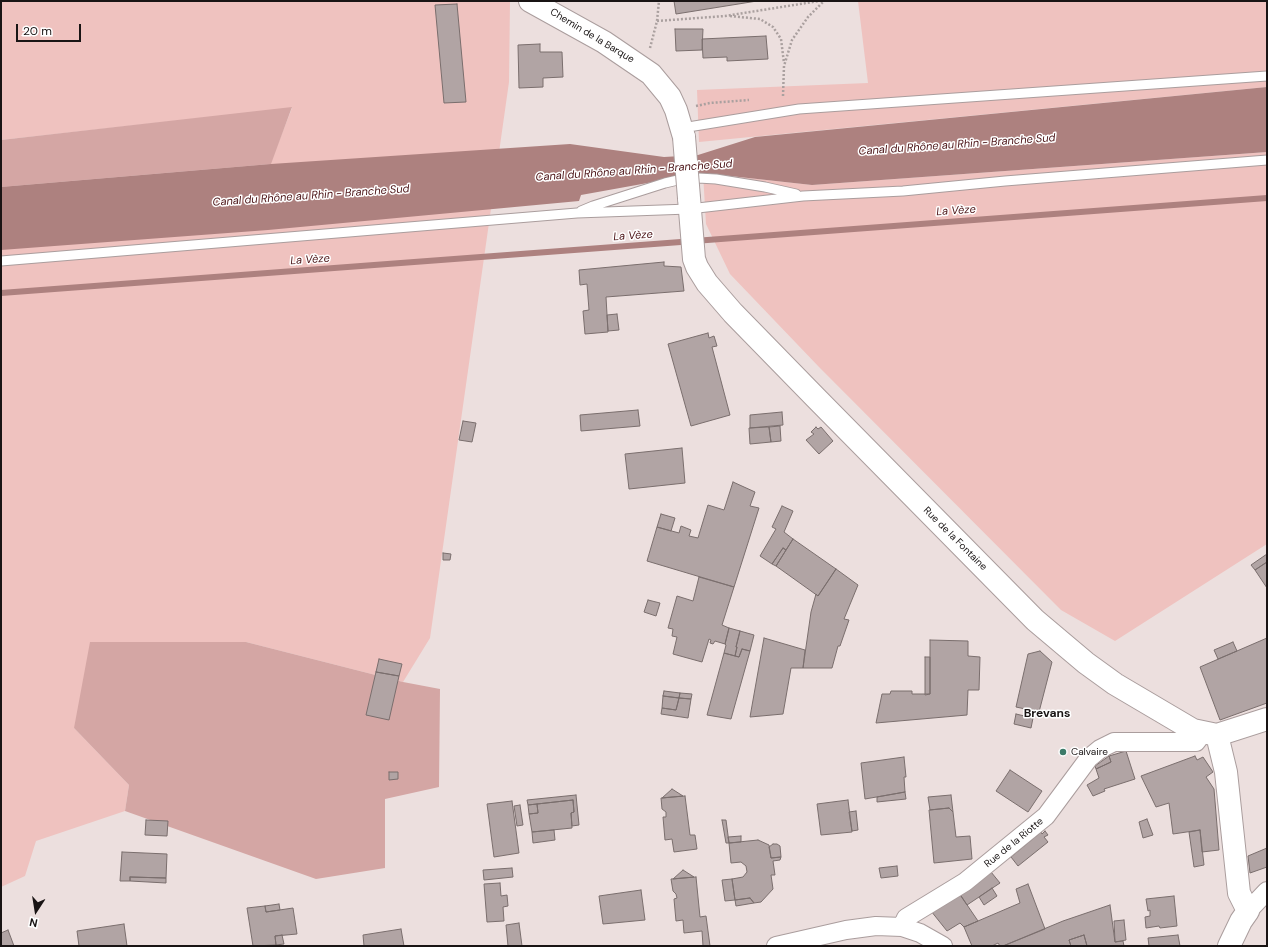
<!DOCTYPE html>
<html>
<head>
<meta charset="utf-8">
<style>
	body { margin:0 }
	#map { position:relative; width:1268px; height:947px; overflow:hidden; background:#ecdfde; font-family:"DM Sans",sans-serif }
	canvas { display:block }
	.frame { position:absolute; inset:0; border:2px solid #191414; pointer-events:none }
	.north { position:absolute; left:16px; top:891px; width:40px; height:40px; -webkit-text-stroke:3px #fff; paint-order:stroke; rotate:192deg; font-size:11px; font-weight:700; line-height:16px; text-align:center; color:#191414 }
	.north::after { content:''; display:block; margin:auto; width:14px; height:18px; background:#191414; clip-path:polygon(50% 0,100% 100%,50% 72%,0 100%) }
	.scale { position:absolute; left:16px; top:24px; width:65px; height:18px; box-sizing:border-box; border:2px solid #191414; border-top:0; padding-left:5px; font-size:12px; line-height:14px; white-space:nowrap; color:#191414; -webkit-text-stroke:3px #fff; paint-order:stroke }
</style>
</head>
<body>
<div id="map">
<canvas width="1268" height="947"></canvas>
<div class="frame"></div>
<div class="north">N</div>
<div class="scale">20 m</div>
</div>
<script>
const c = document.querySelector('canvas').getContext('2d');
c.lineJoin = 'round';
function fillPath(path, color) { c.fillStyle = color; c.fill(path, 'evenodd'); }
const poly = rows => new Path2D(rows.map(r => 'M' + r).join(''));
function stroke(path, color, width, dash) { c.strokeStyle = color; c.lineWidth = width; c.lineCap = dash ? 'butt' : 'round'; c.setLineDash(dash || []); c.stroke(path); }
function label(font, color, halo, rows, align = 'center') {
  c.font = font + ' "DM Sans",sans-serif'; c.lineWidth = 3; c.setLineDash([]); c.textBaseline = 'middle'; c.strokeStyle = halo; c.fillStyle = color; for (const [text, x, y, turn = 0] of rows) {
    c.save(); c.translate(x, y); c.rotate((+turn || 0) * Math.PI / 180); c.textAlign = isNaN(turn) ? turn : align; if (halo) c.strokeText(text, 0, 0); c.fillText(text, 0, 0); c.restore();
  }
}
fillPath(poly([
	[1,1,510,1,509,82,430,638,403,682,246,642,74,728,129,785,125,811,36,841,25,876,1,887,1,187,270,164,292,108,1,140],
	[858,1,1267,1,1267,87,699,142,697,90,868,83],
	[1267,152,1267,544,1115,641,1061,610,819,367,730,274,706,224,703,173,812,185]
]), '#efc2bf');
fillPath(poly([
	[292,107,271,164,1,187,1,140],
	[90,642,246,642,403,682,440,689,439,787,385,799,385,868,316,879,125,811,129,785,74,728]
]), '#d4a6a4');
fillPath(poly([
	[1267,87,1267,152,812,185,703,173,581,195,579,201,268,230,1,250,1,187,271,164,570,144,664,157,698,155,755,137]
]), '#ad817f');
stroke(poly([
	[1,293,1267,198]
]), '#ad817f', 6);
const building = poly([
	[674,1,757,1,676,14,674,1],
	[457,4,466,102,444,103,435,5,457,4],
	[675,29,703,29,702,50,676,51,675,29],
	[766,36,768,59,727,61,727,57,703,58,702,39,766,36],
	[540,44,540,52,562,52,563,77,543,78,543,87,519,88,518,45,540,44],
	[664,262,664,266,681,267,684,291,606,297,608,332,585,334,583,311,589,310,587,284,580,285,579,270,664,262],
	[617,314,619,330,608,331,607,315,617,314],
	[708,333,709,338,714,336,717,346,712,347,730,415,691,426,668,344,708,333],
	[638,410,640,426,581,431,580,415,638,410],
	[782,412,783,425,750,428,750,415,782,412],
	[463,421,476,423,472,442,459,440,463,421],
	[780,426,781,441,771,442,769,427,780,426],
	[769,427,771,442,750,444,749,428,769,427],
	[816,427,818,429,821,427,833,441,819,454,806,440,814,434,811,432,816,427],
	[682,448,685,483,629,489,625,454,682,448],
	[733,482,755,492,750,506,759,508,734,587,647,561,657,527,679,533,681,526,691,530,689,536,698,538,708,505,724,510,733,482],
	[782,506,793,511,784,532,793,539,786,550,783,548,772,564,760,556,776,529,772,527,782,506],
	[661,514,675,518,671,531,657,527,661,514],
	[793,539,836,569,818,596,776,566,793,539],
	[783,548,786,550,776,566,772,564,783,548],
	[443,553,451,554,450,560,443,560,443,553],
	[1267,554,1267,562,1255,570,1251,565,1267,554],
	[1267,562,1267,588,1255,570,1267,562],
	[836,569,858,585,844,619,849,620,840,646,838,646,832,668,803,668,811,612,816,594,818,596,836,569],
	[699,577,734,587,722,625,729,628,725,644,715,641,713,644,710,643,711,640,709,639,702,662,673,654,677,637,672,636,673,629,668,628,677,596,693,601,699,577],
	[648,600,660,603,656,616,644,612,648,600],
	[729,628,740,631,736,647,737,647,735,656,724,653,726,645,725,644,729,628],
	[740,631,754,635,750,651,742,649,739,657,735,656,737,647,736,647,740,631],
	[764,638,805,650,803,668,791,668,783,714,750,717,764,638],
	[1267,638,1267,703,1220,720,1200,667,1267,638],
	[930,640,968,641,968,656,980,657,979,690,968,690,967,715,876,723,882,694,890,694,891,691,912,691,912,694,930,694,930,640],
	[1233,642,1237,651,1218,659,1214,650,1233,642],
	[742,649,750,651,731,719,707,715,724,653,739,657,742,649],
	[1040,651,1052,662,1039,712,1016,707,1028,654,1040,651],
	[925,657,930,657,930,694,925,695,925,657],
	[379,659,402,664,399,676,376,672,379,659],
	[376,672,399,676,389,720,366,715,376,672],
	[664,691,680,693,679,698,663,696,664,691],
	[680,693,692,694,691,699,679,698,680,693],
	[663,696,679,698,676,710,662,708,663,696],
	[679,698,691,699,688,718,661,714,662,708,676,710,679,698],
	[1016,714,1033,718,1031,728,1014,724,1016,714],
	[1126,751,1135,779,1104,789,1105,791,1093,796,1087,785,1099,778,1096,769,1111,762,1109,756,1126,751],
	[1109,756,1111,762,1096,769,1095,766,1109,756],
	[1195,756,1197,760,1203,757,1213,772,1206,777,1214,789,1219,850,1202,852,1200,830,1173,834,1169,803,1156,807,1141,776,1195,756],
	[904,757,906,777,904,777,905,792,865,799,861,763,904,757],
	[1010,770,1042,791,1028,812,996,791,1010,770],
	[389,772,398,772,398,779,389,780,389,772],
	[672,789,683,796,662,798,672,789],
	[905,792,906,799,877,802,877,797,905,792],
	[576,795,579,825,572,826,571,813,574,812,573,800,528,805,527,800,576,795],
	[951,795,953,812,949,808,930,810,928,797,951,795],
	[685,796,690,835,695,835,697,849,674,852,672,839,665,840,663,817,666,817,666,812,662,809,661,798,685,796],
	[573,800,574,812,571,813,572,828,532,832,529,814,538,813,537,804,573,800],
	[848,800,852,832,821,835,817,804,848,800],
	[512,801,519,853,494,857,487,804,512,801],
	[537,804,538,813,529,814,528,805,537,804],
	[520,805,523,825,517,826,514,806,520,805],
	[949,808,953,812,956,837,970,836,972,859,934,863,929,810,949,808],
	[856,811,858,830,852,831,849,812,856,811],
	[1147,819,1153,835,1143,838,1139,822,1147,819],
	[146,820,168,821,167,836,145,835,146,820],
	[722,820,726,820,729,843,726,843,722,820],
	[554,830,555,840,533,843,532,832,554,830],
	[1200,830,1204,865,1194,867,1189,832,1200,830],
	[1045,831,1048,835,1044,837,1048,842,1018,866,1011,857,1041,832,1042,834,1045,831],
	[741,836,741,842,729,843,728,837,741,836],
	[758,840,769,845,771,858,781,857,780,860,773,861,775,875,771,875,773,889,761,902,754,903,750,898,735,900,732,879,743,877,747,872,746,866,741,862,731,863,729,843,758,840],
	[773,844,777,844,780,846,781,857,771,858,769,847,773,844],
	[1267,848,1267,867,1250,873,1248,856,1267,848],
	[122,852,167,854,166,878,130,877,130,881,120,881,122,852],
	[897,866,898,876,881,878,879,868,897,866],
	[512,868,513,877,484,880,483,870,512,868],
	[683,870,694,877,673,879,683,870],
	[991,872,1000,883,967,905,959,893,991,872],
	[130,877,166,878,166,883,130,881,130,877],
	[696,877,700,917,706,916,710,946,703,946,702,931,684,933,683,920,676,921,674,899,677,898,676,894,673,891,671,879,696,877],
	[732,879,735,900,725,901,722,880,732,879],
	[500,883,501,896,507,895,508,906,503,907,504,921,487,922,484,884,500,883],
	[1028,884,1045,929,1003,946,1000,946,998,943,992,946,972,946,964,927,1020,903,1016,889,1028,884],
	[992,888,997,896,984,905,979,897,992,888],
	[641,890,645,920,603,924,599,896,641,890],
	[959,893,978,921,964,927,960,923,947,931,931,911,959,893],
	[1174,896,1177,926,1160,928,1159,926,1146,928,1145,917,1150,916,1150,910,1148,911,1146,899,1174,896],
	[750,898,754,903,736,906,735,900,750,898],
	[279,904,280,910,266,912,265,906,279,904],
	[1110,905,1115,942,1123,941,1124,946,1087,946,1084,935,1069,940,1071,946,1003,946,1063,921,1110,905],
	[265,906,266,912,293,908,297,934,275,936,276,945,253,946,247,908,265,906],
	[1124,920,1126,940,1115,942,1114,921,1124,920],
	[519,923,522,946,508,946,506,925,519,923],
	[124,924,127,946,79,946,77,931,124,924],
	[401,929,404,946,364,946,363,935,401,929],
	[8,930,14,946,1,946,1,933,8,930],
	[282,935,284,944,276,945,275,936,282,935],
	[1084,935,1087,946,1071,946,1069,940,1084,935],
	[1178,935,1180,946,1149,946,1148,938,1178,935]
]);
fillPath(building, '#b1a4a4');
stroke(building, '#7a6e6d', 1);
const lane = poly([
	[682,128,799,109,1267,76],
	[581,211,593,206,665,183,678,180,698,178,716,179,765,187,796,194],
	[1,261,577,213,689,209,803,196,903,191,1005,181,1267,160]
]);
const street = poly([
	[1248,911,1267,891],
	[902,927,906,918,965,882,1046,816,1089,758,1100,749,1114,742,1196,742,1203,733],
	[776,946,846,930,876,926,902,927,920,933,943,946]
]);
const secondary = poly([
	[530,1,604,42,651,74,670,97,676,110,684,137],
	[689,198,694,259,697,267,707,283,733,313,816,398,1035,620,1086,663,1115,684,1193,730,1217,735,1267,719],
	[1217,735,1226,772,1239,893,1248,911,1241,921,1229,946]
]);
stroke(lane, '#aa9d9d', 11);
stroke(street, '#aa9d9d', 20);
stroke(secondary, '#aa9d9d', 24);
stroke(poly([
	[730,16,760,19,773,27,781,39,784,63],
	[657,21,725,16,819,1],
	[650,48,657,21,659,1],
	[783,96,784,66,792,40,808,17,824,1],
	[696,106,710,103,749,100]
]), '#aaa09f', 2.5, [2, 2]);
stroke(lane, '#fff', 9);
stroke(street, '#fff', 18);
stroke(secondary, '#fff', 22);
const secondaryBridge = poly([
	[684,137,689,198]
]);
stroke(secondaryBridge, '#aa9d9d', 24, []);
stroke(secondaryBridge, '#fff', 22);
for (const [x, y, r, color] of [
	[1063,752,4,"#3d7b69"]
]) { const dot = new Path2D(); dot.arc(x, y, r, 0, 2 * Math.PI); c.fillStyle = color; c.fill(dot); stroke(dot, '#fff', 1.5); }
label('10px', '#191414', '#fff', [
	["Chemin de la Barque",592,36,31],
	["Rue de la Fontaine",955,539,45],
	["Rue de la Riotte",1014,843,-39]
]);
label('10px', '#191414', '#fff', [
	["Calvaire",1071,752]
], 'left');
label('italic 11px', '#4a1215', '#fff', [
	["Canal du Rhône au Rhin - Branche Sud",957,145,-4],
	["Canal du Rhône au Rhin - Branche Sud",634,171,-4],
	["Canal du Rhône au Rhin - Branche Sud",311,196,-4],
	["La Vèze",956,211,-4],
	["La Vèze",633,236,-4],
	["La Vèze",310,260,-4]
]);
label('bold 12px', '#191414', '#fff', [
	["Brevans",1047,714]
]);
</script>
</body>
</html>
